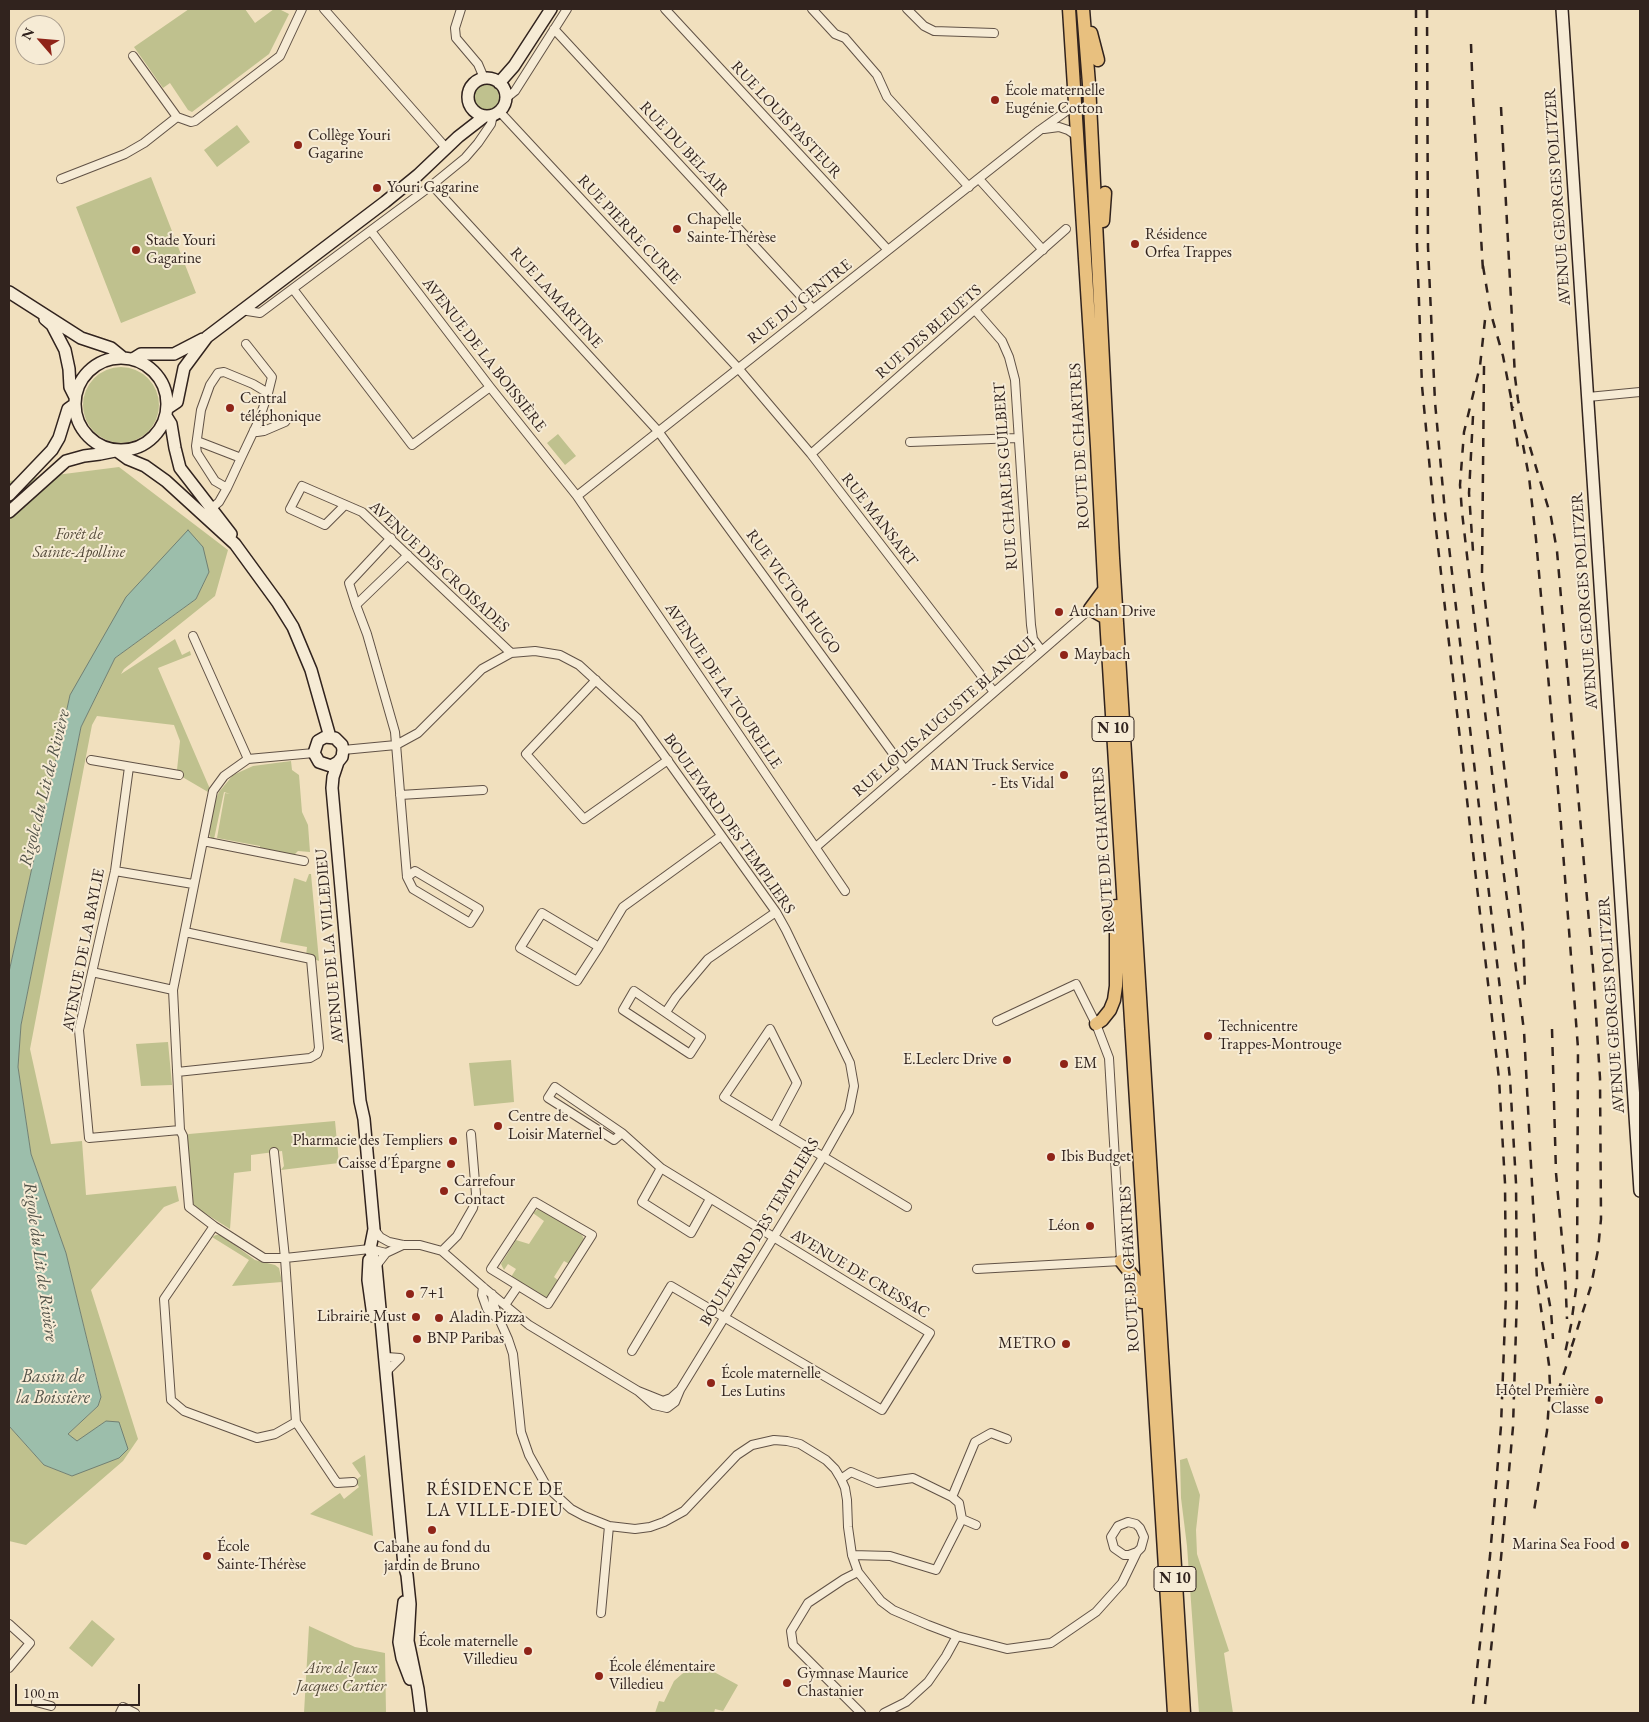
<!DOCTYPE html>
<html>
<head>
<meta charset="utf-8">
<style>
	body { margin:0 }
	#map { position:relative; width:1649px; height:1722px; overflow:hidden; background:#f1e0be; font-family:"EB Garamond",serif }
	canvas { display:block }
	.frame { position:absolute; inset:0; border:10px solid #31231e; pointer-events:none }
	.north { position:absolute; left:15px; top:15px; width:50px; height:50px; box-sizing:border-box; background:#f6ebd5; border:1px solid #a79b8c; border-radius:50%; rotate:297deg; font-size:14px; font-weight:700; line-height:20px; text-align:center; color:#31231e }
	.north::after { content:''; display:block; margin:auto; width:18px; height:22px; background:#8f2418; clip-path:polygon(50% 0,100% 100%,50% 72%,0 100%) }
	.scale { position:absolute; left:15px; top:1684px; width:125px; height:22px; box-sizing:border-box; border:2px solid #31231e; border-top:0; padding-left:6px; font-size:15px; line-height:18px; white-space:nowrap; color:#31231e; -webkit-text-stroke:4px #f6ebd5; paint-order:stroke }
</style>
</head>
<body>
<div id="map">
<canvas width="1649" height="1722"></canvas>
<div class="frame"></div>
<div class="north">N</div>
<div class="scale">100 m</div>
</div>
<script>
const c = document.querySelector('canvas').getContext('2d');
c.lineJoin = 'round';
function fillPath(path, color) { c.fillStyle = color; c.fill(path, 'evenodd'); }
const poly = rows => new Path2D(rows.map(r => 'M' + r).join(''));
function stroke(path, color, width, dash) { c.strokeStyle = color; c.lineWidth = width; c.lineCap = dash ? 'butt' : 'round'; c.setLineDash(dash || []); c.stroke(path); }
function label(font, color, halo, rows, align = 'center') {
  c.font = font + ' "EB Garamond",serif'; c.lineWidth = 4; c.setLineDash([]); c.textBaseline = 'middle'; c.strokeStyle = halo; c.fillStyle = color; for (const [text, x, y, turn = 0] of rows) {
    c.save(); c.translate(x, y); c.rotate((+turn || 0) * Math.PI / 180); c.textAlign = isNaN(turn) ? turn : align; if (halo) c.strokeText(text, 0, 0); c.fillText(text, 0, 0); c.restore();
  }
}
fillPath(poly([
	[189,9,245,9,255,23,274,9,279,9,289,14,269,54,192,112,188,110,170,83,163,88,134,47],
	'473 97a13 13 0 1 1 26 0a13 13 0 1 1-26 0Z',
	[237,125,250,142,217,167,204,150],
	[151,177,196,293,121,323,76,207],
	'83 405a38 38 0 1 1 76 0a38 38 0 1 1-76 0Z',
	[558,434,576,456,565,465,547,443],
	[119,467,228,550,215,596,124,669,121,674,175,639,182,655,190,651,191,655,158,668,210,789,208,792,179,775,177,770,180,741,174,725,97,716,92,725,30,1049,51,1144,82,1141,86,1195,176,1186,179,1201,164,1207,91,1290,138,1439,123,1461,26,1545,9,1541,9,1426,44,1465,72,1476,106,1421,77,1442,68,1434,98,1406,101,1396,66,1253,31,1154,18,1067,21,1025,81,727,115,658,196,599,209,572,70,695,9,972,9,481],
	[291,761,292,770,299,775,302,812,308,825,310,852,298,851,293,856,260,850,260,846,217,838,225,793,230,794,224,792,214,839,211,838,208,832,215,801,219,792,233,775,253,766],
	[309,874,311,874,319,961,306,956,307,947,280,942,294,878,306,882],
	[168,1042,172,1085,141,1086,136,1044],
	[511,1060,514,1102,474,1106,469,1063],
	[335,1121,339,1163,281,1170,284,1166,282,1151,251,1155,251,1171,234,1173,230,1229,195,1207,192,1201,185,1136,189,1134],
	[538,1209,541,1209,567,1225,582,1235,584,1239,584,1243,571,1265,564,1261,554,1277,560,1282,549,1297,546,1299,511,1277,516,1269,508,1264,504,1270,501,1264,516,1240,529,1244,544,1221,533,1213],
	[216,1235,221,1235,255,1260,275,1265,279,1268,282,1282,232,1286,249,1260,212,1237],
	[365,1455,368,1486,373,1536,310,1514,340,1493,344,1499,359,1487,355,1481,361,1476,352,1463],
	[1187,1458,1200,1495,1196,1530,1197,1554,1229,1651,1224,1653,1233,1713,1199,1713,1187,1546,1181,1498,1180,1460],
	[92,1620,115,1639,92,1667,69,1648],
	[309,1626,355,1647,385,1653,386,1713,304,1713],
	[703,1666,738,1685,723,1711,715,1709,714,1713,655,1713,659,1701,664,1702,674,1681,682,1674,690,1669]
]), '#bfc18e');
const water = poly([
	[188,530,203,547,209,572,196,599,115,658,81,727,21,1025,18,1067,31,1154,66,1253,101,1397,98,1406,68,1434,77,1441,106,1421,119,1422,128,1449,119,1458,72,1476,44,1465,9,1426,9,972,70,695,126,597,188,530]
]);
fillPath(water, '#9cbeab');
stroke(water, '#718073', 1);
const street = poly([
	[324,9,447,149],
	[461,9,455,28,456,38,478,64,484,78],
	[665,9,888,250],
	[812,9,835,34,845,38,877,75,887,97,969,187],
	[907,9,924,26,934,31,994,33],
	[554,29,813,309],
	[133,56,177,117,191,122,195,121,280,56,302,9],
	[505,99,515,91,567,9],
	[499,111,738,368,811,454,994,692],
	[1044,129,1059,127,1068,130,1077,136],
	[61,179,125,154,144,143,177,117],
	[979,179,1043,250],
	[432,185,658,431,905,770],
	[371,231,490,387,577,496,845,891],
	[293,289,412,445,490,387],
	[241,310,260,313,432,185,465,158,478,143,491,124,493,115],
	[975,310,1002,341,1009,357,1015,380,1031,625,1033,639,1041,650],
	[246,344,272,377,268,393],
	[1588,397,1640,392],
	[254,430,257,432,264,431,285,422,288,418],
	[197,441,241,458],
	[910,442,1018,438],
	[811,454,1066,229],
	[577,496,1040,130,1068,110,1075,103],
	[345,505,325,525,290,509,302,486,362,512,511,653],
	[212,508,219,502,227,488,241,458,259,420,268,393,253,384,224,372,218,373,210,385,201,410,196,446,197,453,215,481,227,488],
	[391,538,349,583,356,605,408,555],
	[356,605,367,634,395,732,407,877,413,889,470,923,479,909,415,871,407,877],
	[193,636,248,759],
	[596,680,526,754,584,819,668,760],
	[343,750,396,745,418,733,482,669,511,653,535,651,560,655,579,665,638,719,776,912,786,930,850,1063,854,1086,849,1111,823,1157,680,1390],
	[314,753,248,759,224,776,213,791,173,990,180,1130,183,1136,189,1207,214,1226,264,1258,285,1258,370,1249,386,1253],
	[91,760,179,775],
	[129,767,115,871,79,1030,89,1138,180,1130],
	[400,795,483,790],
	[203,841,304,861],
	[816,847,1090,609],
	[115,871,193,884],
	[599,947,542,913,520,948,577,981,599,947,623,907,721,836],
	[92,972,173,990],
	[634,991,701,1037,690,1054,623,1010,634,991],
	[666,1012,676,997,708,959,776,912],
	[177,1072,310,1058,317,1054,319,1048,311,959,185,932],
	[774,1126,797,1083,770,1029,724,1097,907,1207],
	[622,1133,614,1140,548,1098,555,1087,622,1133,661,1168,930,1333,882,1410,671,1286,632,1351],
	[661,1168,642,1202,691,1233,710,1199],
	[535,1202,592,1235,548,1304,491,1269,535,1202],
	[214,1226,164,1299,171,1400,184,1411,257,1438,275,1434,296,1422,285,1258,274,1152],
	[374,1229,380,1237,389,1242,403,1245,420,1245,442,1251,483,1287,529,1325,638,1391,663,1401,671,1398,680,1390,675,1402,667,1408,654,1405,638,1391],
	[442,1251,457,1236,473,1208,476,1194,471,1134],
	[376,1266,386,1253,403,1245],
	[977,1269,1121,1261,1109,1058,1096,1024,1076,984,997,1021],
	[483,1287,482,1295,487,1309,500,1321,508,1339,513,1354,521,1432,529,1455,547,1487,571,1509,584,1516,609,1526,635,1529,650,1527,664,1522,684,1511,737,1455,752,1445,774,1440,787,1441,800,1444,826,1460,835,1469,841,1479,845,1488,847,1500,848,1527,852,1555,858,1572,881,1601,893,1610,928,1625,957,1636,1007,1649,1051,1643,1096,1612,1122,1583,1137,1552,1141,1548,1144,1537,1140,1528,1136,1524,1128,1522,1118,1526,1111,1537,1114,1548,1124,1555,1129,1555,1137,1552],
	[492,1294,493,1303,498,1316],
	[505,1305,518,1286],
	[384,1355,387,1357,400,1358,388,1370,387,1374],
	[296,1422,337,1483,353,1482],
	[841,1479,851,1472,877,1483,913,1478,952,1497,975,1442,991,1433,1007,1439],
	[952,1497,959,1503,962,1519],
	[852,1555,890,1556,936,1570,962,1519,976,1525],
	[858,1572,844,1579,808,1603,791,1631,793,1645,861,1713],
	[601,1613,609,1526],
	[9,1624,30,1643,9,1668],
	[36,1702,51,1706],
	[120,1713,123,1707,135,1713],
	[884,1713,906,1702,928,1682,946,1656,957,1636]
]);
const secondary = poly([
	[1562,9,1640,1191],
	'468 97a19 19 0 1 1 38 0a19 19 0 1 1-38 0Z',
	[499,83,514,66,551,9],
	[9,292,81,338,111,348,122,357],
	[45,319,52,325,65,350,69,369,70,387,75,397],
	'75 404a46 46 0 1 1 92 0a46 46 0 1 1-92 0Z',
	[133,359,141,354,174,354,203,339],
	[168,408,177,402,184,368,207,337,385,202,418,175,458,137,485,116],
	[166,416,171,424,175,448,180,468,231,534],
	[117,451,128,459,145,466,166,481,235,544,278,603,293,627,311,670,330,737],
	[9,495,52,450,59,438,68,409,75,404],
	[9,512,66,461,84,456,100,454,115,451],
	[338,762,331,766,319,762,314,753,318,741,325,737,335,738,342,745,343,750,342,757,338,762,333,777,332,788,360,1101,364,1119,374,1229,370,1249,376,1266,404,1565,407,1575,410,1604,408,1641,418,1689,421,1713],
	[369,1260,368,1280,373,1316],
	[404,1602,399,1642,402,1658,410,1679]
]);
const primary = poly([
	[1069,9,1097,446,1106,618,1174,1713],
	[1083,9,1089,84,1113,558,1184,1713],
	[1091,33,1098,60],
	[1103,221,1105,193],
	[1104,590,1090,609,1106,618],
	[1096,1024,1102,1020,1110,1010,1114,1000,1116,986,1116,906],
	[1121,1261,1136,1280,1142,1302]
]);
stroke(street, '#615246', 10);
stroke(secondary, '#31231e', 14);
stroke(primary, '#31231e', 15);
stroke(street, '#f6ebd5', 8);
stroke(secondary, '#f6ebd5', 11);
stroke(primary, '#e8c07f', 12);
stroke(poly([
	[1416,9,1417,245,1422,386,1434,512,1499,1079,1505,1183,1506,1293,1501,1426,1490,1556,1472,1713],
	[1427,9,1428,247,1435,402,1445,512,1502,1006,1510,1079,1516,1183,1517,1295,1513,1427,1501,1558,1484,1713],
	[1471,44,1473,98,1483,271],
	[1501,107,1515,377,1518,400,1523,424,1551,517,1557,551,1593,968,1600,1078,1601,1219,1598,1250,1591,1286,1570,1352],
	[1483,266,1491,314,1503,356,1513,408],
	[1485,320,1480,366,1464,432,1460,485,1462,512,1503,868,1524,1031,1537,1280,1549,1365,1550,1386,1547,1431,1534,1511],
	[1484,366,1482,574,1523,931,1525,991],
	[1511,402,1519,454],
	[1473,416,1469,493,1473,551],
	[1523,445,1529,477,1536,539,1560,812,1578,1048,1577,1282,1571,1325,1564,1358],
	[1552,1029,1556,1173,1565,1272,1567,1319],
	[1542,1262,1551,1311,1553,1339],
	[1558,1392,1571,1351]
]), '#31231e', 2.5, [9, 9]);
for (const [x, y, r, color] of [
	[995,100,5,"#8f2418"],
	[298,145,5,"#8f2418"],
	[377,188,5,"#8f2418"],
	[677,229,5,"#8f2418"],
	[1135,244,5,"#8f2418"],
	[136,250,5,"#8f2418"],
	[230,408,5,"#8f2418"],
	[1059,612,5,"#8f2418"],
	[1064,655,5,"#8f2418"],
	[1064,775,5,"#8f2418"],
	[1208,1036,5,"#8f2418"],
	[1007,1060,5,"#8f2418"],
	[1064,1064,5,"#8f2418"],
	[498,1126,5,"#8f2418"],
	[453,1141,5,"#8f2418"],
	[1051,1157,5,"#8f2418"],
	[451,1164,5,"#8f2418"],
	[444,1191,5,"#8f2418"],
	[1090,1226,5,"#8f2418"],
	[410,1294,5,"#8f2418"],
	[416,1317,5,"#8f2418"],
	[439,1318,5,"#8f2418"],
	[417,1339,5,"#8f2418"],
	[1066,1344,5,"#8f2418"],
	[711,1383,5,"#8f2418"],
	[1599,1400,5,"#8f2418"],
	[432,1530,5,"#8f2418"],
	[1625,1545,5,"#8f2418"],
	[207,1556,5,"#8f2418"],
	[528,1651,5,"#8f2418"],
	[599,1676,5,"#8f2418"],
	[787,1683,5,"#8f2418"]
]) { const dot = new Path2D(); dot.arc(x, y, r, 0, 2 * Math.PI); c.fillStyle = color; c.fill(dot); stroke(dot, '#f6ebd5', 2); }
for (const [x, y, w] of [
	[1113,729,42],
	[1175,1579,42]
]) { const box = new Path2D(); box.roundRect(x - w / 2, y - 12.5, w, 25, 4); c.fillStyle = '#f6ebd5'; c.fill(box); stroke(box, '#31231e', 1); }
label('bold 15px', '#31231e', null, [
	["N 10",1113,729],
	["N 10",1175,1579]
]);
label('16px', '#31231e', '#f6ebd5', [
	["École maternelle",1005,91],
	["Eugénie Cotton",1005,109],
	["Collège Youri",308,136],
	["Gagarine",308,154],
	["Youri Gagarine",387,188],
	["Chapelle",687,220],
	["Sainte-Thérèse",687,238],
	["Résidence",1145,235],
	["Orfea Trappes",1145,253],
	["Stade Youri",146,241],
	["Gagarine",146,259],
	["Central",240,399],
	["téléphonique",240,417],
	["Auchan Drive",1069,612],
	["Maybach",1074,655],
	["MAN Truck Service",1054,766,"right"],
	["- Ets Vidal",1054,784,"right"],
	["Technicentre",1218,1027],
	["Trappes-Montrouge",1218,1045],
	["E.Leclerc Drive",997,1060,"right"],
	["EM",1074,1064],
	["Centre de",508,1117],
	["Loisir Maternel",508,1135],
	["Pharmacie des Templiers",443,1141,"right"],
	["Ibis Budget",1061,1157],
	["Caisse d'Épargne",441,1164,"right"],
	["Carrefour",454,1182],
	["Contact",454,1200],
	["Léon",1080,1226,"right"],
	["7+1",420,1294],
	["Librairie Must",406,1317,"right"],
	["Aladin Pizza",449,1318],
	["BNP Paribas",427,1339],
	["METRO",1056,1344,"right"],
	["École maternelle",721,1374],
	["Les Lutins",721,1392],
	["Hôtel Première",1589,1391,"right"],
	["Classe",1589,1409,"right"],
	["Marina Sea Food",1615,1545,"right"],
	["École",217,1547],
	["Sainte-Thérèse",217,1565],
	["Cabane au fond du",432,1548,"center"],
	["jardin de Bruno",432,1566,"center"],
	["École maternelle",518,1642,"right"],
	["Villedieu",518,1660,"right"],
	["École élémentaire",609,1667],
	["Villedieu",609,1685],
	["Gymnase Maurice",797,1674],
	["Chastanier",797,1692]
], 'left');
label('16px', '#31231e', '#f6ebd5', [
	["RUE LOUIS PASTEUR",786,120,47],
	["RUE DU BEL-AIR",684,149,47],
	["AVENUE GEORGES POLITZER",1558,197,-94],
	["RUE PIERRE CURIE",629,230,47],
	["RUE LAMARTINE",556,298,48],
	["RUE DU CENTRE",800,302,-38],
	["RUE DES BLEUETS",929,332,-41],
	["AVENUE DE LA BOISSIÈRE",484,355,52],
	["ROUTE DE CHARTRES",1080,446,-93],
	["RUE CHARLES GUILBERT",1006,476,-94],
	["RUE MANSART",879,520,52],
	["AVENUE DES CROISADES",439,567,43],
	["RUE VICTOR HUGO",793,592,54],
	["AVENUE GEORGES POLITZER",1585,601,-94],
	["AVENUE DE LA TOURELLE",723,686,56],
	["RUE LOUIS-AUGUSTE BLANQUI",944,717,-41],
	["BOULEVARD DES TEMPLIERS",729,824,55],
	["ROUTE DE CHARTRES",1104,850,-94],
	["AVENUE DE LA VILLEDIEU",330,946,-95],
	["AVENUE DE LA BAYLIE",84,950,-79],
	["AVENUE GEORGES POLITZER",1612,1005,-94],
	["BOULEVARD DES TEMPLIERS",760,1232,-59],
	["ROUTE DE CHARTRES",1130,1269,-93],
	["AVENUE DE CRESSAC",860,1274,31]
]);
label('italic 16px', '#544a3a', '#f6ebd5', [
	["Forêt de",79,535],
	["Sainte-Apolline",79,553],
	["Aire de Jeux",341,1669],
	["Jacques Cartier",341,1687]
]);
label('italic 18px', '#515248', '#f6ebd5', [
	["Rigole du Lit de Rivière",45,788,-76],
	["Rigole du Lit de Rivière",40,1262,82],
	["Bassin de",53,1377],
	["la Boissière",53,1398]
]);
c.letterSpacing = '1px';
label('18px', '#31231e', '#f6ebd5', [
	["RÉSIDENCE DE",495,1490],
	["LA VILLE-DIEU",495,1511]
]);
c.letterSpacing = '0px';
</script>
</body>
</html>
